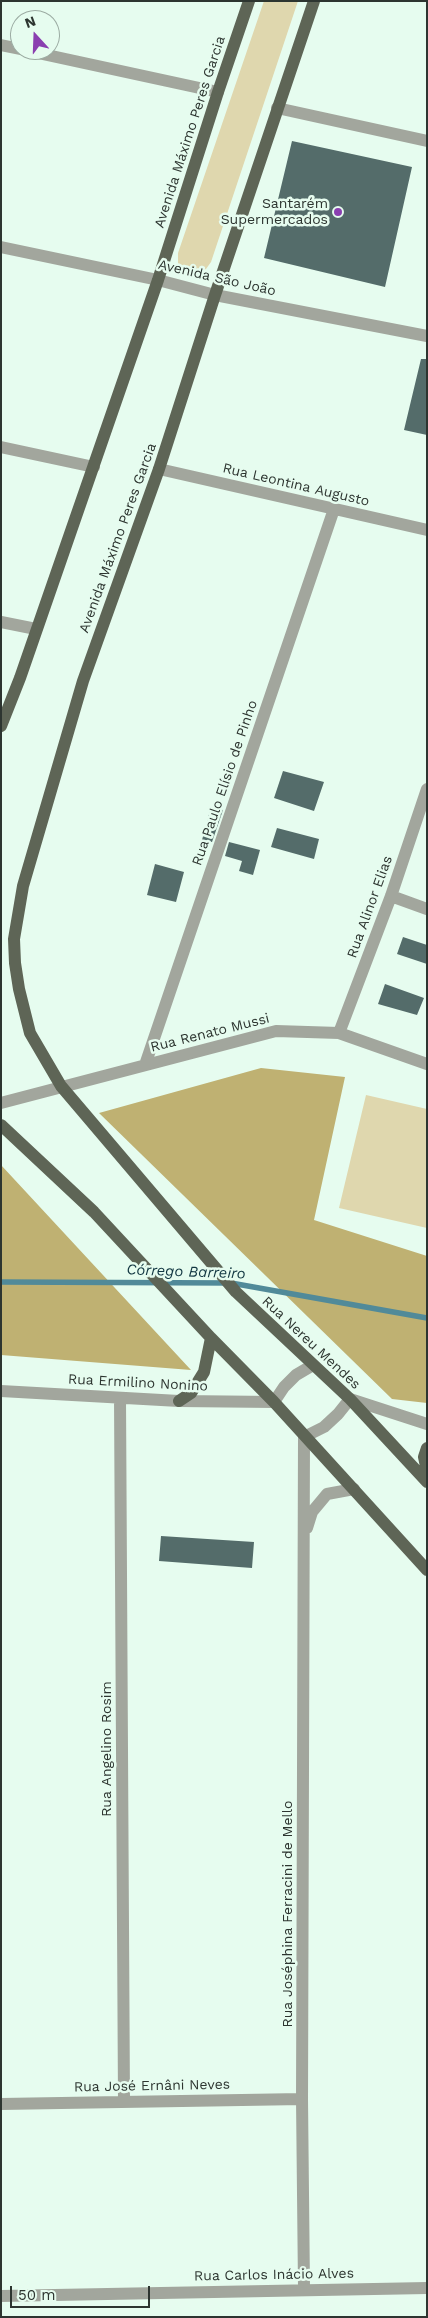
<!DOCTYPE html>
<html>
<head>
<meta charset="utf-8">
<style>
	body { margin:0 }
	#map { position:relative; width:428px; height:2318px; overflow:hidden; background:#e6fcef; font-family:"Work Sans",sans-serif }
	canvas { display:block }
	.frame { position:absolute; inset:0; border:2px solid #2d3530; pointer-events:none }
	.north { position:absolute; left:10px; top:10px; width:50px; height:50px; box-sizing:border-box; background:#e6fcef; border:1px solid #9caca3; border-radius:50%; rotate:340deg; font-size:14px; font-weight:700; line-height:20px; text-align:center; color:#2d3530 }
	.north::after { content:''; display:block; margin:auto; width:18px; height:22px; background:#8a3fb0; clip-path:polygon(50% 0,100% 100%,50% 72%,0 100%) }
	.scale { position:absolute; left:10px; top:2286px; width:140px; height:22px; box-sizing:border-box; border:2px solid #2d3530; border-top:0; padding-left:6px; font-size:15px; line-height:18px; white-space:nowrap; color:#2d3530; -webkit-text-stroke:4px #e6fcef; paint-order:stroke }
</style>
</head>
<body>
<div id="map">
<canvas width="428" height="2318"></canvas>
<div class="frame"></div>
<div class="north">N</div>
<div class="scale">50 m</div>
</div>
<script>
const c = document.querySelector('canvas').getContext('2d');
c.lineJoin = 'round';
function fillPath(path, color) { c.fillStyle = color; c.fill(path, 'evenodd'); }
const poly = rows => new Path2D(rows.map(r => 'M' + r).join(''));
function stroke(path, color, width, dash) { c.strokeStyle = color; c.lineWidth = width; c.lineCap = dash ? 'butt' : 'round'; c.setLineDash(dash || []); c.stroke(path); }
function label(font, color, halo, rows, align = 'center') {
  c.font = font + ' "Work Sans",sans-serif'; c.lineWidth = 5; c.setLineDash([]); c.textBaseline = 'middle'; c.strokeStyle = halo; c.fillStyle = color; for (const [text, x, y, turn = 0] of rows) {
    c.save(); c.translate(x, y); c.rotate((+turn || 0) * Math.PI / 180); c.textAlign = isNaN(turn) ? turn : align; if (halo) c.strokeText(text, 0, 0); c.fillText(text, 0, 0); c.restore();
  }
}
fillPath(poly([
	[264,1,298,1,211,262,206,269,187,276,182,272,178,266,178,253],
	[366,1095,427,1109,427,1228,339,1208]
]), '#dfd7ae');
fillPath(poly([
	[261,1068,345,1077,314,1220,427,1256,427,1403,392,1399,99,1113],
	[1,1165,191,1370,1,1355]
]), '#bfb172');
stroke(poly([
	[1,1282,231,1283,427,1318]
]), '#518a99', 5.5);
fillPath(poly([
	[292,141,412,167,385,287,264,258],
	[421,359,427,359,427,435,404,430],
	[283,771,324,782,314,811,274,798],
	[211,807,223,810,212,842,202,840],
	[277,828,319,839,314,859,271,847],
	[229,842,260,850,253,875,239,871,242,861,225,856],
	[155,864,184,872,176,902,147,895],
	[403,937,427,945,427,964,397,954],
	[385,984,424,998,417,1015,378,1004],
	[161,1536,254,1542,252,1568,159,1561]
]), '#546c6a');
stroke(poly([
	[1,45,20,49],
	[24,50,218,92],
	[277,108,427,141],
	[1,247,158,280,215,295,427,336],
	[1,447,94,467],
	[159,469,427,530],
	[1,622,36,629],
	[391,896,427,909],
	[339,1033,391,896,427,789],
	[145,1065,334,509],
	[1,1103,276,1031,339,1033,427,1064],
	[1,1391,179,1401,274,1402,284,1387,296,1375,313,1365],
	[120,1398,124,2101],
	[307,1528,312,1512,327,1494,354,1489],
	[1,2104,302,2099],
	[304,2288,302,2099,304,1437,324,1427,338,1414,350,1399,427,1424],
	[1,2296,427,2288]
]), '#a2a69d', 12);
stroke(poly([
	[314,1,215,295,159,469,83,681,23,886,14,939,15,963,19,989,30,1033,61,1086,236,1292,350,1399,427,1482],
	[1,726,20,678,158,280,218,92,249,1],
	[1,1125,94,1212,211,1338,274,1402,427,1570],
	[179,1401,191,1393,204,1372,211,1338],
	[427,1448,424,1457,427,1471]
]), '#5e6556', 12);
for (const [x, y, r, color] of [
	[338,212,5,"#8a3fb0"]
]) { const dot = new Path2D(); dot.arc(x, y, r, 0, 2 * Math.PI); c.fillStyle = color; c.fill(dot); stroke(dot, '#e6fcef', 2); }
label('14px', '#2d3530', '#e6fcef', [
	["Avenida Máximo Peres Garcia",190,132,-72],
	["Avenida São João",217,278,13],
	["Rua Leontina Augusto",296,485,13],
	["Avenida Máximo Peres Garcia",118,538,-70],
	["Rua Paulo Elísio de Pinho",225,783,-71],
	["Rua Alinor Elias",370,907,-70],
	["Rua Renato Mussi",210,1033,-14],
	["Rua Nereu Mendes",311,1343,43],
	["Rua Ermilino Nonino",138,1383,3],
	["Rua Angelino Rosim",107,1749,-90],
	["Rua Joséphina Ferracini de Mello",288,1914,-90],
	["Rua José Ernâni Neves",152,2086,-1],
	["Rua Carlos Inácio Alves",274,2275,-1]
]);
label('14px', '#2d3530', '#e6fcef', [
	["Santarém",328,204],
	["Supermercados",328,220]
], 'right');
label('italic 15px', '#113641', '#e6fcef', [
	["Córrego Barreiro",186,1272,2]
]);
</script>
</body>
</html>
